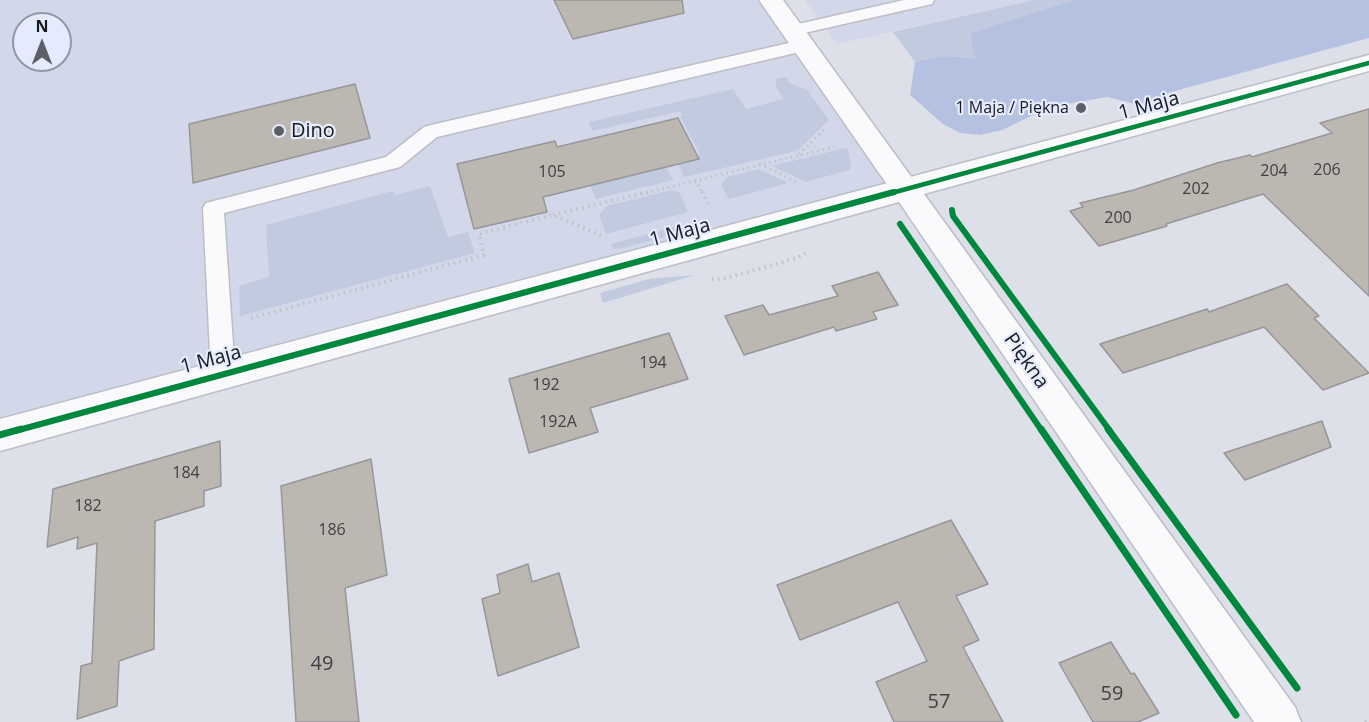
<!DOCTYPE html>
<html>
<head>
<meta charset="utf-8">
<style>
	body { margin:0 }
	#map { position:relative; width:1369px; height:722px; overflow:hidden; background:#dde0e9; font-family:"Open Sans",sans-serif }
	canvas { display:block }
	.north { position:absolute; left:12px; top:12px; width:60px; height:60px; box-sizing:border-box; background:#e4ebfc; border:2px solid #9297a4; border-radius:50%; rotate:0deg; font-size:16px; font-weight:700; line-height:24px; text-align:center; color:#181a20 }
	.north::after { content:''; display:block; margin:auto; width:21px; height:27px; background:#5d5f66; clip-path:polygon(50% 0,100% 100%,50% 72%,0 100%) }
</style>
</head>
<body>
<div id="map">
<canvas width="1369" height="722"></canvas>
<div class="north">N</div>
</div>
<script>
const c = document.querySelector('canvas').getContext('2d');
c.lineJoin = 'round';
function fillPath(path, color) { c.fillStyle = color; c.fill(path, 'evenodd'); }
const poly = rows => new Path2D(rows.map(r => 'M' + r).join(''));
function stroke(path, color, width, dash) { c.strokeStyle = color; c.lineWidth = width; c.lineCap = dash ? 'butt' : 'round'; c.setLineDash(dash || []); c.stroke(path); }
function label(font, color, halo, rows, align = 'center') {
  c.font = font + ' "Open Sans",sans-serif'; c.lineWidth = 4.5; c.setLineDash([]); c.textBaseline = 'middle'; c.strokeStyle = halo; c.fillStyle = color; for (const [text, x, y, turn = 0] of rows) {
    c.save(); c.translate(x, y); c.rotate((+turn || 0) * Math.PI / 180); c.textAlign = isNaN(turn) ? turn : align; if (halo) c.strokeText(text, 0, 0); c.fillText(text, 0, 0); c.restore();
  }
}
fillPath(poly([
	[0,0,768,0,900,189,0,433],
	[24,24,60,24,60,60,24,60],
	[805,0,1034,0,837,44]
]), '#d2d8ea');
fillPath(poly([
	[1034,0,1074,0,970,35,976,58,942,56,915,62,893,32],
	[786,77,790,83,807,90,829,120,797,151,684,177,678,164,699,159,697,155,700,154,680,116,683,115,681,111,592,131,589,122,733,89,746,109,784,99,776,87,776,79],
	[845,148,848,149,851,168,849,170,806,182,772,166],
	[666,167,673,180,596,199,590,185],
	[759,169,788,183,729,199,721,185,727,177],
	[430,186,448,237,468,232,475,253,240,316,239,286,269,277,266,225,393,191,395,195],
	[672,190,679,192,688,212,606,234,599,215,607,206],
	[693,222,697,229,619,249,613,249,611,244],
	[695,275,603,303,600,293,649,279]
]), '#c2cae0');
fillPath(poly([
	[1074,0,1369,0,1369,38,1168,93,1142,106,1107,97,1050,107,1002,130,980,135,960,133,943,124,910,95,915,62,942,56,975,58,970,34]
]), '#b5c1e1');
const building = poly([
	[554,0,682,0,684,13,573,39,554,0],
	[355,84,370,138,193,183,189,124,355,84],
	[1369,109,1369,296,1263,194,1166,224,1167,226,1099,246,1070,211,1083,207,1080,203,1134,190,1217,163,1250,155,1252,157,1332,133,1320,123,1369,109],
	[678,118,699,159,543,197,547,212,474,229,457,164,555,141,557,147,678,118],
	[878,272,898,305,873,312,877,319,836,331,834,327,744,355,725,316,763,305,769,315,838,296,832,286,878,272],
	[1287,284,1319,316,1314,318,1369,373,1323,390,1264,327,1123,373,1100,344,1207,309,1209,312,1287,284],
	[669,333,688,379,590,408,598,432,529,453,509,379,669,333],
	[1322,421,1331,447,1245,480,1224,453,1322,421],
	[220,441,221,486,204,491,204,506,155,521,154,649,119,661,117,706,77,719,81,666,92,663,97,543,77,549,78,537,47,547,53,489,220,441],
	[371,459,387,575,345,588,359,722,296,722,281,486,371,459],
	[951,520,988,584,956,596,979,640,963,647,1003,722,894,722,876,682,927,661,898,602,800,640,777,585,951,520],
	[528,564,532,582,559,573,579,647,498,676,482,599,500,593,497,575,528,564],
	[1111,642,1131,674,1134,673,1159,713,1138,722,1093,722,1059,663,1111,642]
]);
fillPath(building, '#bdb7b2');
stroke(building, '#979698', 1.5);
const service = poly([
	[904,0,934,0,932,4,791,36,785,35,782,31,785,27,904,0],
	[802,40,808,42,811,46,808,50,437,137,400,167,224,213,235,374,232,381,223,384,214,381,211,374,203,208,206,203,386,157,424,127,431,125,802,40]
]);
const minor = poly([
	[759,0,783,0,915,182,919,189,915,196,905,199,895,196,759,0]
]);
const tertiary = poly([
	[1369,55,1369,71,924,194,1295,707,1301,722,1254,722,899,202,0,451,0,419,1369,55]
]);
stroke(service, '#bcbec6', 3);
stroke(minor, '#bcbec6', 3);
stroke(tertiary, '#bcbec6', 3);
stroke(poly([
	[799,154,824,130],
	[760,164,799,183],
	[695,180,703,194],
	[641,194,834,147]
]), '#c0c2c5', 3, [1.5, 4]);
stroke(poly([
	[702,192,711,208],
	[553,215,648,192],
	[712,279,727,278,797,258,808,252],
	[251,318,484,255,479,234,552,215,601,235]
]), '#c0c2c5', 4, [1.5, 4.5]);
stroke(poly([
	[1365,722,1369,720]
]), '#c0c2c5', 4.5, [1.5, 5]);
fillPath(service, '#fafafc');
fillPath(minor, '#fafafc');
fillPath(tertiary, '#fafafc');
stroke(poly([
	[888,194,1369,63]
]), '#00873e', 4.5);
stroke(poly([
	[952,210,953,216,1110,431],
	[900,224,1042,431],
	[15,431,894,192]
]), '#00873e', 6);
stroke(poly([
	[1041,429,1236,715],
	[1108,429,1297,688],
	[0,435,21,429]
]), '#00873e', 7);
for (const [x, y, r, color] of [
	[1081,108,6,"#5d5f66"],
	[279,131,6,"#5d5f66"]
]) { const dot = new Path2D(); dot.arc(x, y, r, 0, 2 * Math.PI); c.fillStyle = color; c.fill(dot); stroke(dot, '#e4ebfc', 2); }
label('16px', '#181a20', '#e4ebfc', [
	["1 Maja / Piękna",1069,108]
], 'right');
label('16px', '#414144', null, [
	["206",1327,170],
	["204",1274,171],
	["105",552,172],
	["202",1196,189],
	["200",1118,218],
	["194",653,363],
	["192",546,385],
	["192A",558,422],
	["184",186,473],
	["182",88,506],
	["186",332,530]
]);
label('20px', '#181a20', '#e4ebfc', [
	["1 Maja",1149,106,-15],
	["1 Maja",680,233,-15],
	["1 Maja",211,360,-15],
	["Piękna",1026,361,55]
]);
label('20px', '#181a20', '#e4ebfc', [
	["Dino",291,131]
], 'left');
label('20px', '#414144', null, [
	["49",322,664],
	["59",1112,694],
	["57",939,702]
]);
</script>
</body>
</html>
